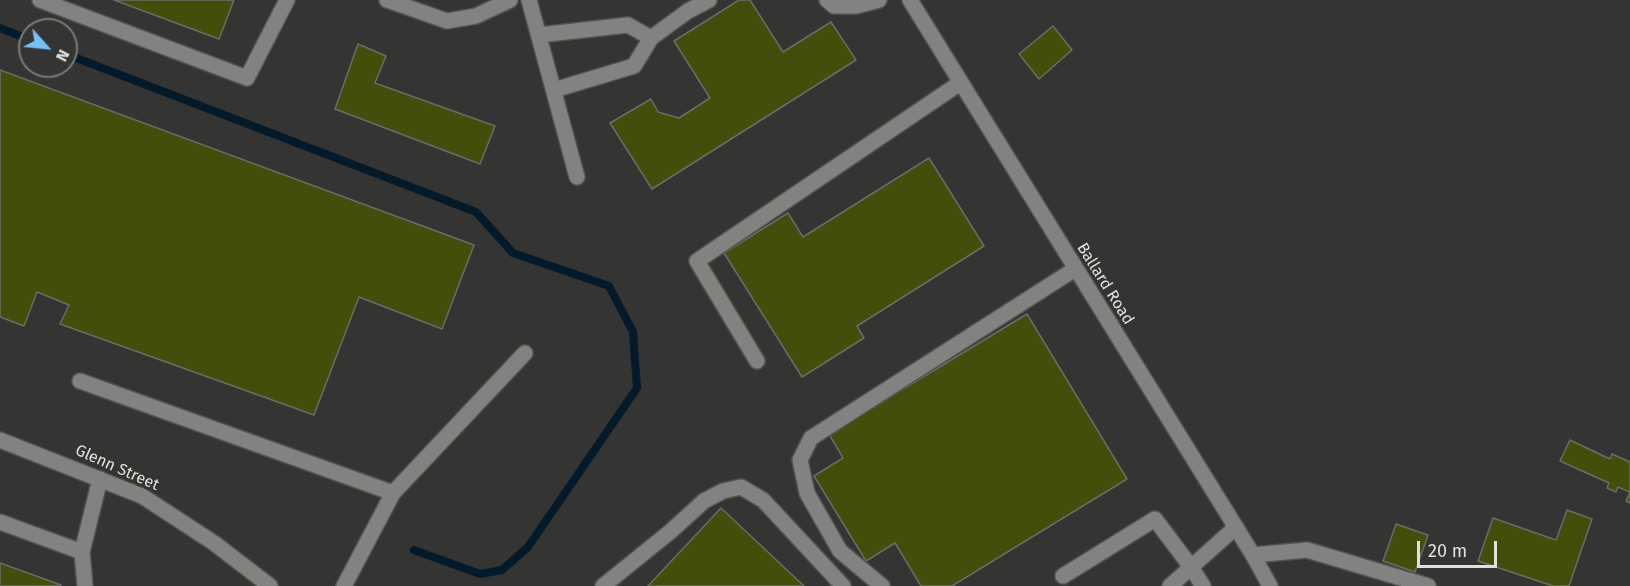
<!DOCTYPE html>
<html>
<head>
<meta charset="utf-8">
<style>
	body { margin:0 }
	#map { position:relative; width:1630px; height:586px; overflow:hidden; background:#343432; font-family:"Fira Sans",sans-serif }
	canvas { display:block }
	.north { position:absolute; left:18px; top:18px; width:60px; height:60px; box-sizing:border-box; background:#343432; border:2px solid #797977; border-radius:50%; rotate:117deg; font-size:16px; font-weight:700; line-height:24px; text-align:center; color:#e0e1df }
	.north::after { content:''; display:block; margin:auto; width:21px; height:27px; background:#72c1f5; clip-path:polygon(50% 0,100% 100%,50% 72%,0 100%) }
	.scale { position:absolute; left:1417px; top:541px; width:80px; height:27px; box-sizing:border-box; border:3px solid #e0e1df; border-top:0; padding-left:8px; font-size:18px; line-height:21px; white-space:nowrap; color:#e0e1df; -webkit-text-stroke:4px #343432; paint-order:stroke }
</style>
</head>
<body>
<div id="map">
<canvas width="1630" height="586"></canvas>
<div class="north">N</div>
<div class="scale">20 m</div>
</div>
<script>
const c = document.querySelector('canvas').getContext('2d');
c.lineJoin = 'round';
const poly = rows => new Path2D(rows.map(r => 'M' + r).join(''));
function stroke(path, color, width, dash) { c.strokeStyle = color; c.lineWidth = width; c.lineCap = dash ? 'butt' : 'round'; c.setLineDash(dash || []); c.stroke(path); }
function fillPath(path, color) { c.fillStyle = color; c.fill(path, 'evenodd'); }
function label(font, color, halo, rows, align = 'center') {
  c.font = font + ' "Fira Sans",sans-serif'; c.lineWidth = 6; c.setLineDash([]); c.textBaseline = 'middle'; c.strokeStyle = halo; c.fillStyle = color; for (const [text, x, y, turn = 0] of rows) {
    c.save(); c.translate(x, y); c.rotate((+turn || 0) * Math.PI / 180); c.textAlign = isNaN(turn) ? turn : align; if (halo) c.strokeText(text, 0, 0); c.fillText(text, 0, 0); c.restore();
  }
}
stroke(poly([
	[0,28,30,40],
	[66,54,476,212,513,253,609,286,633,332,637,388,528,547,502,570,480,574,414,550]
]), '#021a2a', 8);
const building = poly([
	[114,0,234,0,219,39,114,0],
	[739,0,750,0,783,52,831,22,856,60,652,189,610,123,651,99,658,112,679,118,710,98,674,41,739,0],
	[1053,26,1072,50,1039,79,1019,54,1053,26],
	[358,44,386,56,375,83,495,126,480,164,335,109,358,44],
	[0,70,474,245,442,329,359,297,314,415,60,324,69,305,37,292,24,326,0,317,0,70],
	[929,158,984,246,857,326,864,338,802,377,724,253,788,213,803,237,929,158],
	[1027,314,1127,479,952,586,921,586,895,543,866,561,814,476,843,458,829,434,1027,314],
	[1570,440,1610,459,1612,454,1630,462,1630,503,1626,501,1630,492,1618,487,1616,492,1607,488,1609,483,1560,461,1570,440],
	[721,508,804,586,648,586,721,508],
	[1567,510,1592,519,1569,586,1553,586,1478,561,1493,518,1556,540,1567,510],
	[1396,524,1428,535,1415,572,1383,561,1396,524],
	[0,563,61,585,60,586,0,586,0,563]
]);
fillPath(building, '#444e0b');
stroke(building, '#6b6c69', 1.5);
const service = poly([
	[40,0,247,78,287,0],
	[387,0,447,21,476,16,510,0],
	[529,0,577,177],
	[827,0,834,6,856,6,879,0],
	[539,35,628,25,651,38,634,66,554,90],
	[651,38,688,11,709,0],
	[757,361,697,261,960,83],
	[80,381,393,493,344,586],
	[393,493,525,353],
	[0,522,82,552],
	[1253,555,1307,550,1428,586],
	[1063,576,1155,519,1191,567,1203,586],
	[85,586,82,552,100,479],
	[603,586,671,531,704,501,723,491,741,487,763,500,843,586],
	[882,586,840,551,807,493,800,460,811,438,1075,269],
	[1170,586,1236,527]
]);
const minor = poly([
	[910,0,1253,555,1270,586],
	[0,440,142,496,214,543,270,586]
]);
stroke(service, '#525350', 18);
stroke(minor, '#525350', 18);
stroke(service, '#828380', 15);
stroke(minor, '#828380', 15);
label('16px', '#e0e1df', '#343432', [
	["Ballard Road",1105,284,58],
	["Glenn Street",117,468,24]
]);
</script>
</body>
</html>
